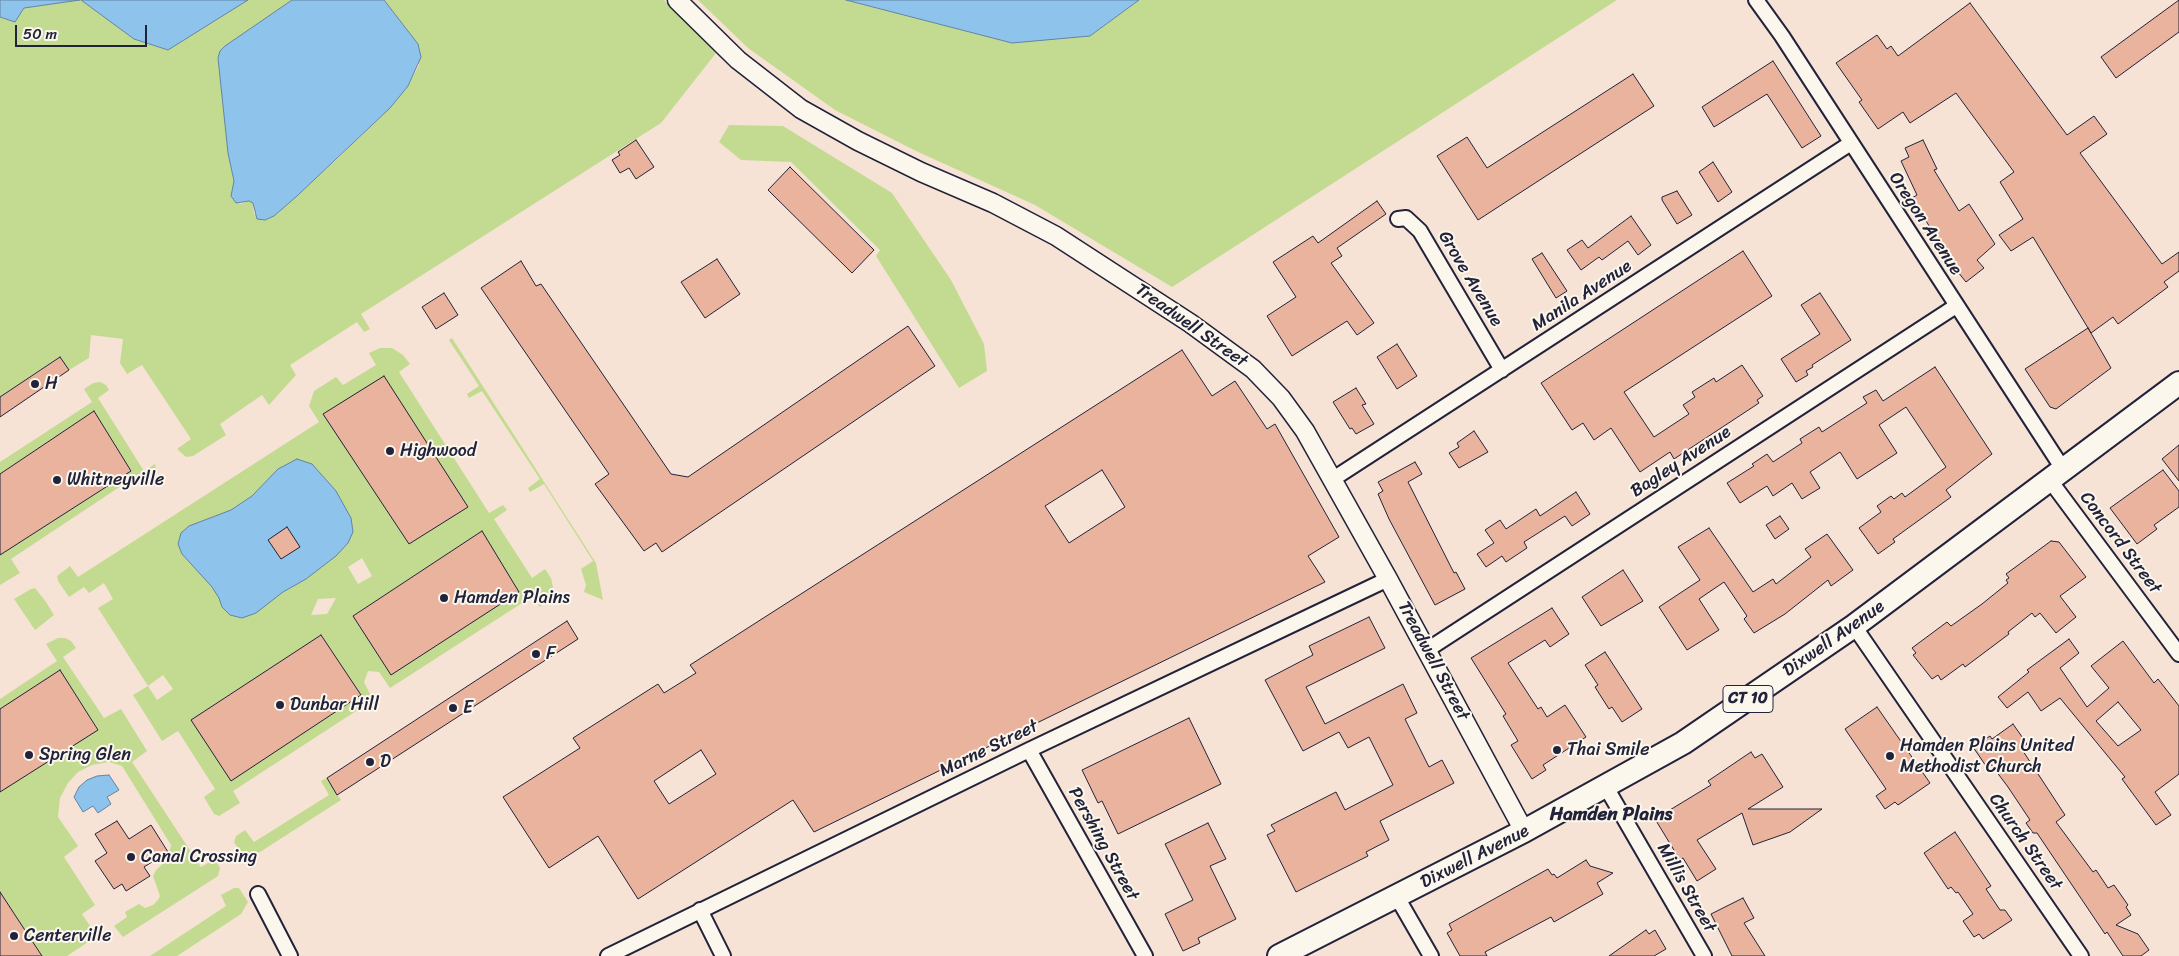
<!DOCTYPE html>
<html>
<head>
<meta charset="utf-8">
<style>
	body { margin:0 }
	#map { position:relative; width:2179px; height:956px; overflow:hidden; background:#f6e3d5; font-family:Sriracha,sans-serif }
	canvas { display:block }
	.scale { position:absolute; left:15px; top:25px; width:132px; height:22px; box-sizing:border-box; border:2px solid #22223b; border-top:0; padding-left:6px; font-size:15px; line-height:18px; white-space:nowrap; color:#22223b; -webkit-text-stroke:4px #fbf7ec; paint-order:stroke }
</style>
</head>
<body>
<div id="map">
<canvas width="2179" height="956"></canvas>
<div class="scale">50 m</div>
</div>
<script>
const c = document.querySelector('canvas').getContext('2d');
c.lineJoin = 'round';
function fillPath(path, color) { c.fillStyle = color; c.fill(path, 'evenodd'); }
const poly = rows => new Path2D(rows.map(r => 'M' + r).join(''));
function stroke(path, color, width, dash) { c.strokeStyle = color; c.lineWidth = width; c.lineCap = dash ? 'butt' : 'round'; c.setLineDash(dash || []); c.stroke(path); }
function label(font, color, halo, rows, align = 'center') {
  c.font = font + ' Sriracha,sans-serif'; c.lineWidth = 4; c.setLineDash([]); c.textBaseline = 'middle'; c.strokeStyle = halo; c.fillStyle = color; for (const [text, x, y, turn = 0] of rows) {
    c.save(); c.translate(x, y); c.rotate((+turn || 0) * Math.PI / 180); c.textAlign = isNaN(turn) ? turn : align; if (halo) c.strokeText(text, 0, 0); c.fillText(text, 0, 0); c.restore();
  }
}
fillPath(poly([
	[81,0,134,39,168,50,248,0,292,0,225,46,218,58,228,153,234,181,231,196,240,204,249,201,253,203,254,214,265,220,274,216,335,161,390,108,408,86,419,65,418,44,384,0,664,0,716,53,661,123,361,314,370,329,364,332,357,322,290,365,296,375,269,405,262,395,220,424,226,435,193,456,186,457,177,449,191,439,142,365,127,374,120,363,123,339,91,335,89,358,69,370,59,357,0,397,0,17,15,22,24,8],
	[698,0,846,0,916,18,1090,36,1139,0,1617,0,1172,287,1035,205,916,151,835,110,748,48],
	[729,125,783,126,892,193,951,280,984,344,987,371,959,388,876,256,880,250,791,162,741,160,719,142],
	[452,338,596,563,603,600,584,592,586,585,581,569,593,561,544,484,530,492,528,488,540,479,482,391,469,398,467,394,479,386,449,340],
	[380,348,392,348,403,355,410,364,399,372,489,513,503,505,507,510,494,519,532,578,545,569,551,578,553,587,551,596,540,607,533,596,390,688,379,672,368,671,364,682,373,700,233,791,240,803,219,816,214,814,204,797,215,789,178,731,162,741,133,695,148,686,98,608,113,599,104,583,89,593,84,587,69,597,58,581,57,576,70,566,78,577,319,422,309,406,314,391,336,377,343,385,376,365,369,353],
	[418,431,467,507,409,544,362,471],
	[482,531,391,675,354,615],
	[362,558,372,576,358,584,348,567],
	[336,598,327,614,311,615,318,599],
	[321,635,361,695,231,780,191,720],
	[163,675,173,689,157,700,148,686],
	[100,382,106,385,109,390,98,398,144,471,155,464,157,474,155,480,147,486,139,474,11,559,20,573,0,585,0,552,2,554,131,471,94,411,0,474,0,462,92,402,84,389,93,383],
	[35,588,46,602,54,615,35,630,14,599,31,589],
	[58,638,65,638,71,641,76,648,63,657,104,718,121,709,147,751,132,762,201,867,215,859,220,868,218,876,123,937,114,926,127,917,125,912,139,904,145,908,153,905,158,900,160,896,153,876,156,870,168,859,171,845,122,766,109,762,92,765,78,772,68,783,60,798,58,817,78,846,64,857,95,905,82,914,97,936,67,956,42,956,0,892,0,792,98,729,60,670,0,709,0,699,57,661,46,644],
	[327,778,341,800,260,852,250,855,253,865,251,869,234,842,236,836,245,830,254,842,329,795,321,781],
	[234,888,239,888,248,902,241,914,177,956,150,956,226,906,221,895]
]), '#c3db91');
const water = poly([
	[0,0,80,0,24,8,15,22,0,17,0,0],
	[81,0,248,0,168,50,134,39,81,0],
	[292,0,384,0,418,44,421,57,408,86,390,108,297,196,274,216,265,220,257,219,253,203,249,201,236,203,231,196,234,181,228,153,218,58,220,51,225,46,292,0],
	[846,0,1139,0,1090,36,1012,43,846,0],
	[297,459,312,464,336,491,351,518,353,532,348,543,336,556,306,579,283,592,256,613,242,618,230,615,222,607,219,598,212,587,182,554,178,544,181,533,189,526,231,510,252,496,278,469,297,459],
	[109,775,119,790,107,797,111,804,98,813,93,806,83,812,74,797,79,787,87,780,97,776,109,775]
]);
fillPath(water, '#8ec3ec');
stroke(water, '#6383a5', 1);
const building = poly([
	[2179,0,2179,32,2116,78,2101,57,2179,0],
	[1970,3,2067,135,2094,116,2107,134,2080,153,2162,264,2179,252,2179,271,2164,282,2168,287,2118,324,2113,317,2091,333,2033,237,2011,251,1999,235,2023,219,2000,182,2014,172,1956,93,1910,123,1903,112,1878,129,1859,102,1862,100,1836,63,1877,35,1887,49,1891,46,1898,56,1970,3],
	[1773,61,1821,136,1802,148,1767,94,1714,127,1702,107,1773,61],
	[1633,74,1654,106,1478,220,1437,156,1467,137,1487,168,1633,74],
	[636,140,654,167,636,179,629,168,620,173,612,160,620,155,618,152,636,140],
	[1923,140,1937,169,1934,170,1959,211,1969,204,1995,244,1977,260,1984,268,1966,282,1940,250,1938,251,1926,232,1931,229,1912,198,1917,195,1901,161,1909,157,1905,148,1923,140],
	[1713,162,1732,192,1718,202,1699,172,1713,162],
	[790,167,874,250,852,273,768,190,790,167],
	[1677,191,1692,215,1677,224,1662,200,1662,197,1677,191],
	[1377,201,1386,214,1337,248,1342,256,1331,263,1374,323,1357,335,1347,321,1292,356,1267,316,1296,297,1273,262,1313,236,1318,243,1377,201],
	[1631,216,1651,245,1638,255,1628,241,1602,260,1599,257,1581,270,1567,250,1582,240,1588,248,1631,216],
	[1743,251,1772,296,1624,392,1654,437,1689,414,1683,405,1695,397,1692,392,1714,378,1716,382,1742,365,1763,396,1757,400,1759,403,1674,459,1670,452,1640,472,1611,428,1594,440,1583,423,1572,430,1541,383,1743,251],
	[1542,253,1567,291,1556,298,1532,259,1542,253],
	[717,259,740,294,705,318,681,282,717,259],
	[521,261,536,286,541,284,671,474,688,477,908,326,935,366,662,552,656,543,644,551,595,484,609,474,481,288,521,261],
	[444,293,458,315,436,329,422,307,444,293],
	[1820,293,1851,340,1812,365,1813,367,1806,371,1808,375,1796,382,1781,359,1820,334,1801,305,1820,293],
	[2088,328,2111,368,2056,409,2050,407,2025,369,2088,328],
	[1397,344,1417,376,1397,389,1377,357,1397,344],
	[1182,350,1212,396,1235,381,1267,429,1275,424,1339,537,1308,556,1325,582,814,832,793,800,638,899,598,836,549,868,503,797,580,748,573,738,658,684,664,693,696,673,690,665,1182,350],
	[1102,470,1125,507,1069,543,1045,506,1102,470],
	[701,750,716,774,669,804,654,781,701,750],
	[60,357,69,370,0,417,0,397,60,357],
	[1935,367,1992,454,1946,490,1951,497,1893,539,1895,542,1878,554,1859,528,1881,512,1877,506,1891,496,1894,499,1902,493,1905,497,1946,467,1906,407,1879,425,1897,453,1857,479,1840,452,1810,472,1820,488,1802,499,1792,483,1773,496,1767,486,1740,503,1727,483,1754,466,1752,464,1767,454,1773,462,1802,443,1800,439,1819,427,1822,432,1867,403,1863,397,1876,390,1883,401,1935,367],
	[384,376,468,507,409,544,323,414,384,376],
	[1356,388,1366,404,1362,405,1374,424,1356,434,1352,428,1350,429,1333,402,1356,388],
	[94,411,131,471,0,555,0,474,94,411],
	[1474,431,1488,452,1459,468,1449,453,1459,447,1457,443,1474,431],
	[2179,445,2179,481,2162,459,2179,445],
	[1415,462,1422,474,1408,482,1454,573,1456,572,1465,589,1435,605,1389,519,1378,494,1383,491,1378,482,1415,462],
	[2163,470,2179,491,2179,507,2154,525,2157,529,2137,544,2110,508,2163,470],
	[1576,492,1590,514,1572,526,1565,516,1524,542,1527,548,1506,562,1502,556,1486,567,1477,554,1494,543,1485,530,1500,520,1506,529,1536,509,1540,516,1576,492],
	[1780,516,1789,529,1775,539,1766,525,1780,516],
	[287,527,300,547,281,559,268,540,287,527],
	[1709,528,1753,592,1773,579,1776,584,1811,557,1805,549,1827,534,1853,570,1831,586,1828,580,1785,614,1754,633,1744,619,1747,616,1724,582,1699,599,1719,630,1687,650,1659,607,1700,580,1678,547,1709,528],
	[482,531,519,592,391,675,353,616,482,531],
	[2051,541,2059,542,2086,577,2060,596,2076,617,2056,633,2040,613,2035,617,2032,613,2008,632,2009,634,1965,667,1963,664,1941,680,1938,675,1932,679,1913,655,1916,653,1912,648,1947,622,1951,626,1982,604,2008,583,2006,580,2009,578,2006,574,2051,541],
	[1623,570,1643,601,1601,626,1582,597,1623,570],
	[1552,608,1569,634,1550,647,1545,640,1508,663,1538,709,1541,707,1547,717,1565,705,1586,737,1543,765,1546,770,1532,779,1511,745,1518,741,1503,716,1506,714,1471,658,1552,608],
	[1369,617,1385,648,1306,687,1325,724,1403,684,1417,713,1405,719,1429,767,1442,760,1454,783,1380,821,1389,840,1366,852,1368,856,1296,892,1267,835,1275,831,1271,825,1336,792,1345,810,1393,785,1369,737,1348,748,1339,732,1303,751,1265,680,1313,655,1309,646,1369,617],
	[567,621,578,639,337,795,327,778,567,621],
	[321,635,361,695,231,781,191,720,321,635],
	[2069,639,2079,653,2060,668,2087,707,2109,688,2091,666,2123,641,2154,683,2158,679,2179,706,2179,774,2155,792,2171,815,2156,825,2122,779,2125,777,2060,698,2041,711,2028,692,2007,708,1998,697,2029,672,2027,670,2069,639],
	[2118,702,2141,730,2118,746,2096,721,2118,702],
	[1605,652,1642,709,1622,722,1612,707,1609,709,1595,687,1598,685,1585,665,1605,652],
	[60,670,98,730,0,792,0,709,60,670],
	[1877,707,1930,783,1898,805,1895,802,1885,809,1876,796,1886,789,1845,729,1877,707],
	[1189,718,1221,784,1118,834,1102,801,1098,803,1082,770,1189,718],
	[2013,724,2027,744,2021,748,2065,815,2056,822,2093,872,2096,870,2108,888,2114,885,2128,905,2126,907,2131,915,2116,925,2138,934,2149,950,2141,956,2123,956,2107,932,2105,934,2037,833,2033,833,2026,823,2030,820,2008,787,1990,763,1986,766,1973,747,1990,736,1992,739,2013,724],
	[1751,752,1755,758,1762,754,1783,787,1748,809,1822,809,1790,832,1753,845,1742,813,1697,840,1716,869,1697,881,1683,858,1680,860,1655,819,1711,785,1708,781,1751,752],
	[117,821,129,839,151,825,168,852,144,867,150,876,126,891,122,884,114,889,95,861,107,853,95,834,117,821],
	[1208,823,1226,859,1210,866,1236,919,1198,938,1200,943,1183,951,1165,914,1193,900,1165,844,1208,823],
	[1955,832,1991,886,1986,889,2000,910,2005,910,2012,920,1983,939,1979,934,1974,937,1963,921,1973,914,1958,892,1956,893,1951,887,1948,889,1924,853,1955,832],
	[1586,860,1590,866,1613,873,1597,883,1603,894,1554,922,1551,917,1485,952,1487,956,1460,956,1447,933,1452,930,1449,924,1548,869,1552,875,1554,874,1557,878,1586,860],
	[0,892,15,915,42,956,0,956,0,892],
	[1743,898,1754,918,1744,923,1765,956,1732,956,1711,914,1743,898],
	[1646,930,1649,934,1655,930,1666,949,1654,956,1609,956,1646,930]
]);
fillPath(building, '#e9b39e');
stroke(building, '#22223b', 1);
const minor = poly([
	[1756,0,1782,36,2063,469],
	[1398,219,1406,218,1420,231,1502,370],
	[1333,479,1851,143],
	[2049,479,2179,654],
	[1854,626,2081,956],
	[1427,650,1956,306],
	[1029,750,1145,956],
	[1606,787,1704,956],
	[258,894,290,956],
	[1397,897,1431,956],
	[700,910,723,956],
	[608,956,1029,750,1388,579]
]);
const tertiary = poly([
	[677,0,738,60,801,109,858,141,921,172,993,203,1056,236,1190,323,1253,369,1281,398,1305,431,1388,579,1524,831]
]);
const primary = poly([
	[1279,956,1524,831,1683,743,1854,626,2179,383]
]);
stroke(minor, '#22223b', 18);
stroke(tertiary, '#22223b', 21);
stroke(primary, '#22223b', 26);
stroke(minor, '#fbf7ec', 14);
stroke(tertiary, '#fbf7ec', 18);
stroke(primary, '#fbf7ec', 22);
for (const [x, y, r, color] of [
	[35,384,5,"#22223b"],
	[390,451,5,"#22223b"],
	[57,480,5,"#22223b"],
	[444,598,5,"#22223b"],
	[536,654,5,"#22223b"],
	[280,705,5,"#22223b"],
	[453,708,5,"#22223b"],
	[1557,750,5,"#22223b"],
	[29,755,5,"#22223b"],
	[1890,756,5,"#22223b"],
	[370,762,5,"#22223b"],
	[131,857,5,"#22223b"],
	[14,936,5,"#22223b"]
]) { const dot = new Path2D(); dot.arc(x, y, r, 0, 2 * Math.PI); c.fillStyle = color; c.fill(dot); stroke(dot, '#fbf7ec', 2); }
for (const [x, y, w] of [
	[1748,699,50]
]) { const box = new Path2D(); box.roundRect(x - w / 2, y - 13.5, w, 27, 4); c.fillStyle = '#fbf7ec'; c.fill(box); stroke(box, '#22223b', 1); }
label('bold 16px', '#22223b', null, [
	["CT 10",1748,699]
]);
label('18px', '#22223b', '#fbf7ec', [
	["Oregon Avenue",1925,224,57],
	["Grove Avenue",1470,279,59],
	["Manila Avenue",1582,296,-33],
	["Treadwell Street",1191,326,35],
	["Bagley Avenue",1681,462,-33],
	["Concord Street",2120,543,53],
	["Dixwell Avenue",1834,639,-35],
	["Treadwell Street",1433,661,62],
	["Marne Street",989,749,-26],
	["Church Street",2025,842,55],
	["Pershing Street",1103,844,61],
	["Dixwell Avenue",1475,857,-27],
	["Millis Street",1686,888,60]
]);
label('18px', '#22223b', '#fbf7ec', [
	["H",45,384],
	["Highwood",400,451],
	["Whitneyville",67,480],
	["Hamden Plains",454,598],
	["F",546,654],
	["Dunbar Hill",290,705],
	["E",463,708],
	["Hamden Plains United",1900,746],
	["Methodist Church",1900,767],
	["Thai Smile",1567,750],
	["Spring Glen",39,755],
	["D",380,762],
	["Canal Crossing",141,857],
	["Centerville",24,936]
], 'left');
label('bold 19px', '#22223b', '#fbf7ec', [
	["Hamden Plains",1611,815]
]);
</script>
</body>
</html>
